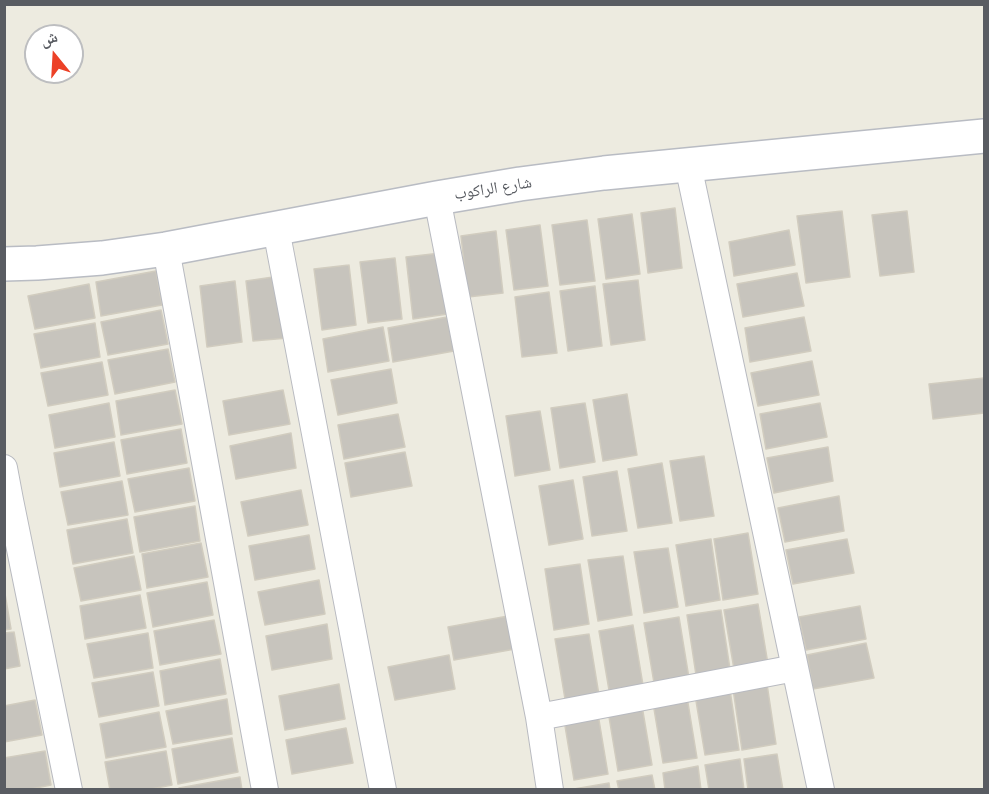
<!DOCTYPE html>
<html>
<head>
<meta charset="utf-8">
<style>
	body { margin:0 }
	#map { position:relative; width:989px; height:794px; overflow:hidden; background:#edebe0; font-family:"Varela Round","Noto Naskh Arabic",sans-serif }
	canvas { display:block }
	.frame { position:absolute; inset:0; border:6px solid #595c62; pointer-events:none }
	.north { position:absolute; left:24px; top:24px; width:60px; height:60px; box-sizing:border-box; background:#fff; border:2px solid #bdbec0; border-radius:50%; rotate:342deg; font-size:16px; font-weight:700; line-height:24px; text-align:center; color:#595c62 }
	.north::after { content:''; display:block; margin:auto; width:21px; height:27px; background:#ec4127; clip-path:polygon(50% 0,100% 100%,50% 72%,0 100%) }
</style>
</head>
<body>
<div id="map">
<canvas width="989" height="794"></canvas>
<div class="frame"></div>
<div class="north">ش</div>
</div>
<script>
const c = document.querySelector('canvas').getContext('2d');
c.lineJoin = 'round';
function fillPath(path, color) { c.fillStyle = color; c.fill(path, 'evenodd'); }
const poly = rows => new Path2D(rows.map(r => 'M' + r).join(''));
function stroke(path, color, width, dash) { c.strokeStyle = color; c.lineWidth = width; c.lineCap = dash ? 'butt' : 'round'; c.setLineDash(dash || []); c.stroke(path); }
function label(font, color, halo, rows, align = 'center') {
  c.font = font + ' "Varela Round","Noto Naskh Arabic",sans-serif'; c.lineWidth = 4.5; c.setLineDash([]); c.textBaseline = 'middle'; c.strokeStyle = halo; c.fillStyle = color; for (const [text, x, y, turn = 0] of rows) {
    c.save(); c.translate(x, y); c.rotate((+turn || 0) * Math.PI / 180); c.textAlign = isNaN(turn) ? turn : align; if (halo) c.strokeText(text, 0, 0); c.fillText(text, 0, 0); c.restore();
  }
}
const building = poly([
	[675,208,682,268,648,273,641,213,675,208],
	[842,211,850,277,806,283,797,216,842,211],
	[907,211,914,272,880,276,872,215,907,211],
	[632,214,640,274,606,279,598,219,632,214],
	[587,220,595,281,560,285,552,225,587,220],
	[540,225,548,286,514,290,506,230,540,225],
	[789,230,795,265,734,276,729,242,789,230],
	[496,231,503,293,468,297,461,236,496,231],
	[441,253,448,314,413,319,406,257,441,253],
	[395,258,402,319,368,323,360,262,395,258],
	[349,265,356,325,322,330,314,269,349,265],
	[156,271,162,305,101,316,96,282,156,271],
	[797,273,804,306,743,317,737,284,797,273],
	[280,276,288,338,253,341,246,281,280,276],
	[638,280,645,340,611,345,603,284,638,280],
	[235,281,242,342,207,347,200,286,235,281],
	[89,284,95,318,35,329,28,296,89,284],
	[595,286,602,346,568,351,560,291,595,286],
	[549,292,557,353,522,357,515,297,549,292],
	[161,310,168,344,108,355,101,322,161,310],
	[447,317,454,351,393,362,388,328,447,317],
	[804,317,811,351,750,362,745,328,804,317],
	[95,323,100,357,41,368,34,334,95,323],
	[383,327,389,361,328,372,323,339,383,327],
	[168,349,175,382,115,394,108,360,168,349],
	[812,361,819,395,758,406,751,373,812,361],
	[102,362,108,395,48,406,41,373,102,362],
	[391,369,397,403,338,415,331,380,391,369],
	[984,378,984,413,933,419,929,384,984,378],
	[175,390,182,424,121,435,116,401,175,390],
	[283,390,290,424,229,435,223,401,283,390],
	[627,394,637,455,603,461,593,400,627,394],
	[109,403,115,437,55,448,49,415,109,403],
	[585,403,595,462,560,468,551,408,585,403],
	[820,403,827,437,766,449,760,414,820,403],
	[540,411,550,470,515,476,506,416,540,411],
	[398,414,405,447,344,459,338,425,398,414],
	[181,429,187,463,127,474,121,440,181,429],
	[291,433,296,468,236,479,230,446,291,433],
	[114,442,120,476,60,487,54,453,114,442],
	[828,447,833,481,774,493,767,458,828,447],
	[405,452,412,486,351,497,345,463,405,452],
	[704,456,714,516,680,521,670,461,704,456],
	[662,463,672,523,638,528,628,469,662,463],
	[189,468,195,501,135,512,128,479,189,468],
	[617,471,627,531,592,536,583,477,617,471],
	[573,480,583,539,549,545,539,486,573,480],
	[122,481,128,515,68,525,61,492,122,481],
	[301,490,308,525,248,536,241,502,301,490],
	[839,496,844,531,785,542,778,508,839,496],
	[195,506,200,541,140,552,134,517,195,506],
	[127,519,133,553,73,564,67,530,127,519],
	[748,533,758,594,723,600,714,539,748,533],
	[309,535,315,569,255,580,249,546,309,535],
	[711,539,720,600,686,606,676,545,711,539],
	[847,539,854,573,793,584,786,550,847,539],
	[201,543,208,577,147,588,142,554,201,543],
	[668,548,678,607,644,613,634,552,668,548],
	[134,556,141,590,81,601,74,568,134,556],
	[623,556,632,615,598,621,588,560,623,556],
	[580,564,589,624,554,630,545,569,580,564],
	[319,580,325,614,265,625,258,592,319,580],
	[207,582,213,615,153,627,147,593,207,582],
	[5,594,11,629,4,630,4,595,5,594],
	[140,595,146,628,85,639,80,606,140,595],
	[758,604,768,664,734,669,724,610,758,604],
	[860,606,866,639,806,650,799,617,860,606],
	[721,610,730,669,696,675,687,615,721,610],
	[508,616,515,649,454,660,448,627,508,616],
	[679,617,689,678,654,683,644,623,679,617],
	[214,620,221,654,160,665,154,631,214,620],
	[327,624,332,659,272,670,266,636,327,624],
	[633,625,643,685,609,690,599,631,633,625],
	[14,632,20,666,4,669,4,633,14,632],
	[148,633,153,668,94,678,87,644,148,633],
	[589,634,599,695,565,699,555,639,589,634],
	[866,643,874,678,813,689,807,655,866,643],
	[449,655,455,689,395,700,388,667,449,655],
	[220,659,226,694,165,705,160,671,220,659],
	[153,672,159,706,99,717,92,683,153,672],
	[339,684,345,719,285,730,279,696,339,684],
	[767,684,776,744,742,750,733,689,767,684],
	[730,690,739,750,705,755,695,695,730,690],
	[687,697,697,758,663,763,653,703,687,697],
	[227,699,232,734,173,744,166,711,227,699],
	[35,700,42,735,4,742,4,706,35,700],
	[642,706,652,765,618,771,608,711,642,706],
	[159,712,166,747,106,758,100,724,159,712],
	[598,714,608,774,574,780,564,720,598,714],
	[346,728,353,763,292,774,286,740,346,728],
	[232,738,238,772,178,784,172,749,232,738],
	[45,751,51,785,26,790,4,790,4,758,45,751],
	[166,751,172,785,146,790,110,790,105,762,166,751],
	[777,754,783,790,748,790,744,759,777,754],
	[740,759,744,790,709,790,705,765,740,759],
	[698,766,701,790,665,790,663,773,698,766],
	[652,775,655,790,619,790,617,781,652,775],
	[240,777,242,790,180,790,179,788,240,777],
	[609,783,610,790,574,790,574,789,609,783]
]);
fillPath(building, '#c7c4bd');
stroke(building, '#d1ccbf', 1.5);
const street = poly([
	[688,165,821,790],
	[437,198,539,717,550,790],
	[276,229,383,790],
	[166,249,265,790],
	[4,468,10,500,69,790],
	[539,717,795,668]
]);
const secondary = poly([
	[4,264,37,263,102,258,166,249,437,198,520,184,604,173,984,136]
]);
stroke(street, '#b8bac0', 28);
stroke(secondary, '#b9bcc3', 36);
stroke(street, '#fff', 26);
stroke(secondary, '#fff', 33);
label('16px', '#595c62', '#fff', [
	["شارع الراكوب",493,189,-9]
]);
</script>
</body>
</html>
